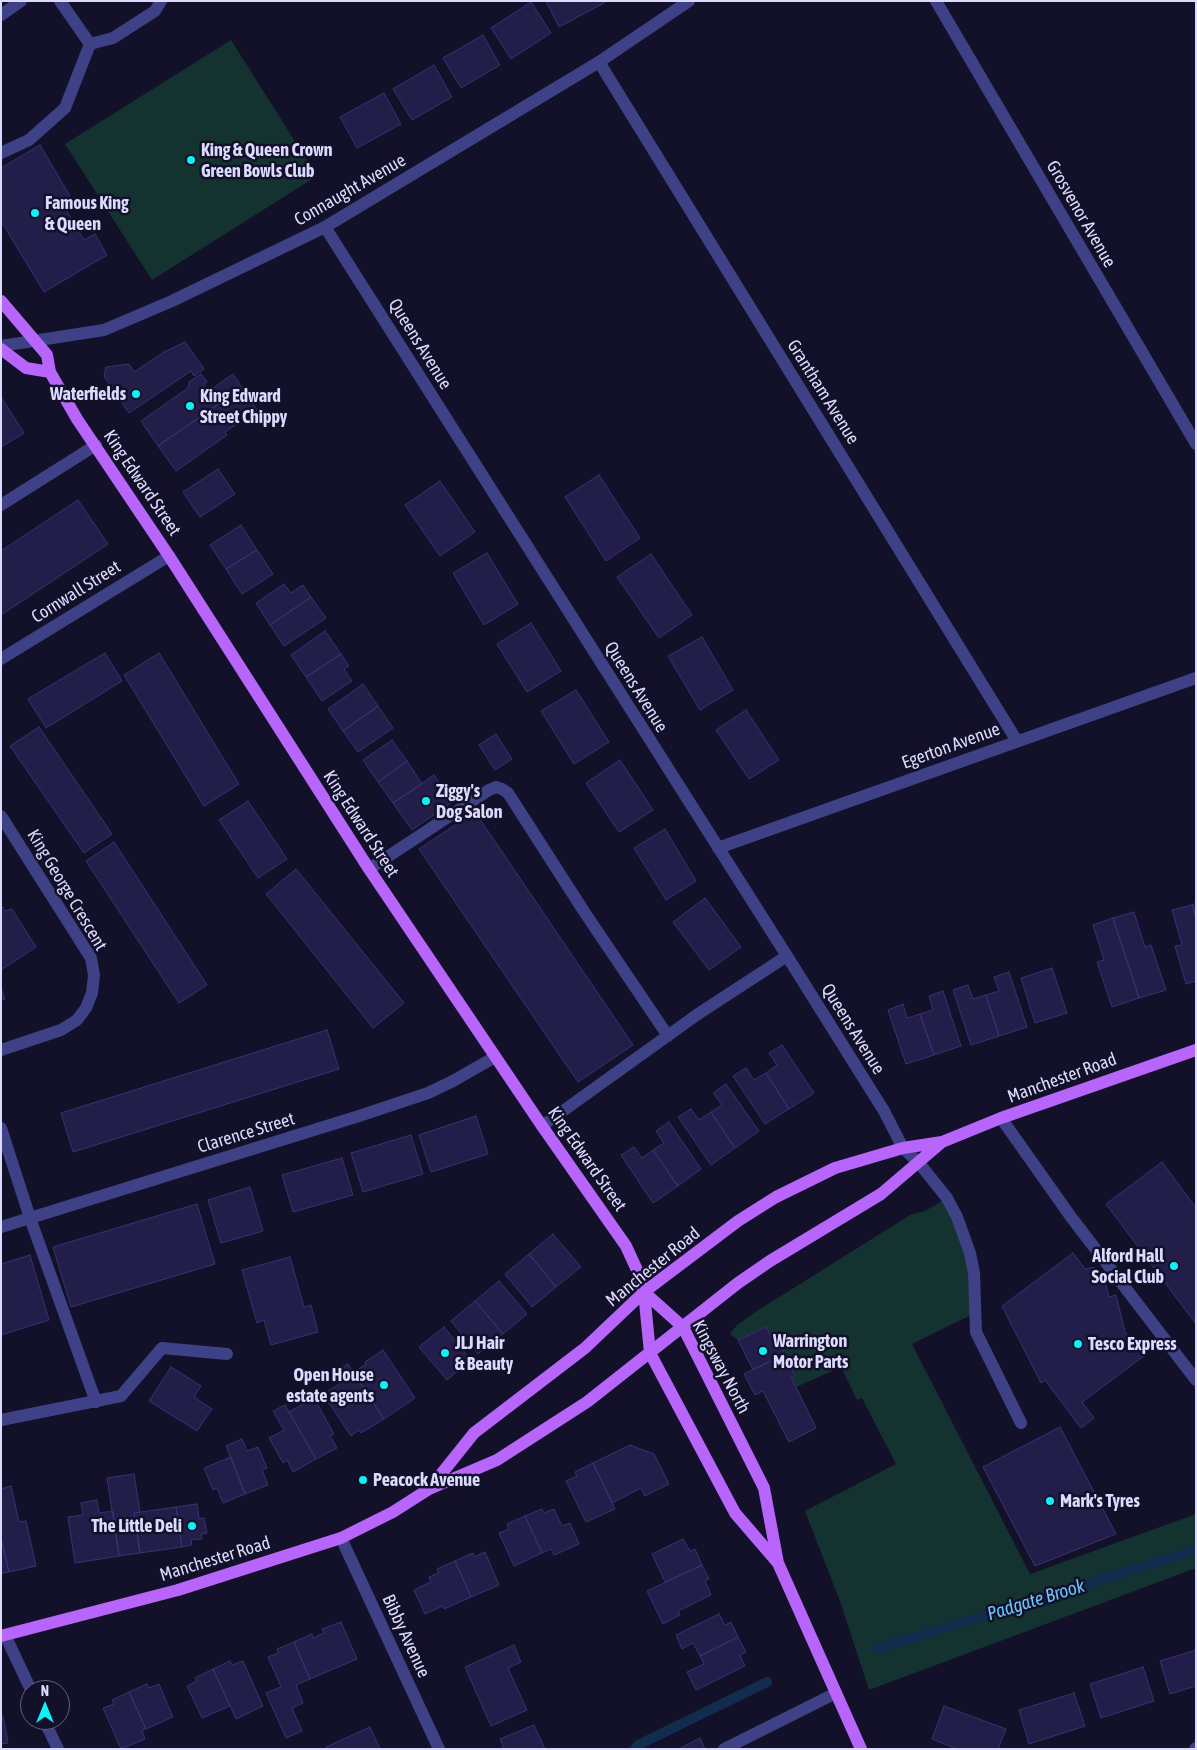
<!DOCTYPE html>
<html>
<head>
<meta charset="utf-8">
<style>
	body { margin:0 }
	#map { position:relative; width:1197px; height:1750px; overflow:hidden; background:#131129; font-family:"Asap Condensed",sans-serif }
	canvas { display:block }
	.frame { position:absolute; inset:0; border:2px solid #dcdafe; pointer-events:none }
	.north { position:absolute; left:20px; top:1680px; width:50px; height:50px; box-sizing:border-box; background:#131129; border:1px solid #63617e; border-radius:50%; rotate:0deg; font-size:14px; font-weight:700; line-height:20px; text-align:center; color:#dcdafe }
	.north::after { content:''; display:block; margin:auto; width:18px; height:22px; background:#0ef1f6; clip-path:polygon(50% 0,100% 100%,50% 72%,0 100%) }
</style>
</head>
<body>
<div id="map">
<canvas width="1197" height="1750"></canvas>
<div class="frame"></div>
<div class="north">N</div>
</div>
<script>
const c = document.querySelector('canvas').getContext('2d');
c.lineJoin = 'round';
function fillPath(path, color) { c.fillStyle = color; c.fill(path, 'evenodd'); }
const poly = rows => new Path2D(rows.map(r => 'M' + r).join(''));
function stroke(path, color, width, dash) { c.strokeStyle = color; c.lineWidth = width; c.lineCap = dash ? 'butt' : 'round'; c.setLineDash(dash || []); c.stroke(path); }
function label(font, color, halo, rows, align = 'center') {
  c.font = font + ' "Asap Condensed",sans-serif'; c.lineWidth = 5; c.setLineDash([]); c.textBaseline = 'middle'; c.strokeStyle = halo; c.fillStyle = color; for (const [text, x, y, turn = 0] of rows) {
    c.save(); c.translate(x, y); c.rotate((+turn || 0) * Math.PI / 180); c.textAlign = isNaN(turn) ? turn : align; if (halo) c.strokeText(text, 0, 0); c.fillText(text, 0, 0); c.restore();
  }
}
fillPath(poly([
	[231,40,317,176,152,280,65,144],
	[947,1198,963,1233,975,1313,912,1344,1030,1574,1196,1514,1196,1568,869,1690,841,1604,805,1511,896,1464,862,1398,857,1400,841,1367,796,1387,791,1377,795,1376,785,1354,780,1346,777,1348,766,1327,738,1340,730,1334,737,1325,757,1311,910,1215,925,1211]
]), '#14322f');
stroke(poly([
	[877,1649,1196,1550],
	[635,1749,638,1745,767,1682]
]), '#112c4d', 10);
const building = poly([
	[546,1,603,1,604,3,559,27,546,1],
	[531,2,551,33,511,59,491,28,531,2],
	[483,35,500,65,461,88,443,58,483,35],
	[434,65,452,97,412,120,393,89,434,65],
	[384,93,401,124,357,148,340,117,384,93],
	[40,145,73,201,64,206,84,240,95,234,107,255,44,292,1,221,1,168,40,145],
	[185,342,204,369,194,376,191,371,129,413,104,376,106,367,129,364,134,372,164,352,185,342],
	[201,374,207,382,204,384,209,391,233,374,242,388,158,446,141,421,188,388,189,382,201,374],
	[242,388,257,410,225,432,227,435,176,471,158,446,242,388],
	[1,397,24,433,1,447,1,397],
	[218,469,235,494,200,517,183,492,218,469],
	[599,475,640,538,606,561,565,497,599,475],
	[440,481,475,532,440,556,405,505,440,481],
	[78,500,108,544,1,615,1,551,78,500],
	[241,525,257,550,226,569,210,545,241,525],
	[257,550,273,574,242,594,226,569,257,550],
	[487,553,518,604,484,625,453,573,487,553],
	[651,554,692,615,659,638,617,577,651,554],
	[284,584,291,593,303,585,311,597,270,625,256,603,284,584],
	[311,597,326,618,284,646,270,625,311,597],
	[531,623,561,671,527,692,497,644,531,623],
	[325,631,341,654,306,677,291,655,325,631],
	[702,637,733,690,700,710,668,656,702,637],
	[105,653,122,681,46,728,28,699,105,653],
	[159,653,239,784,204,806,124,675,159,653],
	[341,654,349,666,344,669,352,681,322,701,306,677,341,654],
	[363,684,378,706,343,731,328,709,363,684],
	[576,690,609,742,574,764,541,711,576,690],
	[378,706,393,728,358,752,343,731,378,706],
	[746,710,779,760,749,779,716,730,746,710],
	[39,727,112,834,84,853,10,746,39,727],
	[496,734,512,759,495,770,479,745,496,734],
	[392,740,407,761,378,782,363,760,392,740],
	[620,760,653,810,619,832,586,783,620,760],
	[407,761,422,784,393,803,378,782,407,761],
	[434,775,443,788,448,784,458,798,412,830,393,803,434,775],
	[248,801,287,859,258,878,219,820,248,801],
	[475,812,633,1045,578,1082,419,849,475,812],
	[665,829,696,881,666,900,634,848,665,829],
	[114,842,207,985,179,1003,86,861,114,842],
	[296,869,404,1003,373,1028,266,894,296,869],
	[705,898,741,947,709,970,673,922,705,898],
	[1196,903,1196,918,1192,905,1196,903],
	[1,905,5,911,12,909,36,947,1,970,1,905],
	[1192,905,1196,918,1196,981,1186,984,1175,946,1182,945,1172,910,1192,905],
	[1134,912,1145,947,1151,945,1166,990,1139,998,1113,918,1134,912],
	[1113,918,1139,998,1112,1007,1097,962,1104,960,1093,925,1113,918],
	[1052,968,1067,1013,1035,1023,1021,978,1052,968],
	[1009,972,1027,1027,999,1036,986,995,999,991,994,977,1009,972],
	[968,985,973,999,986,995,999,1036,971,1045,953,990,968,985],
	[1,988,5,999,1,1000,1,988],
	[943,991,961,1046,934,1055,920,1014,933,1010,929,996,943,991],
	[903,1004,907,1018,920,1014,934,1055,906,1064,888,1010,903,1004],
	[327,1030,339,1069,73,1152,61,1113,327,1030],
	[782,1045,814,1093,789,1109,766,1073,777,1065,769,1053,782,1045],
	[746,1068,754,1080,766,1073,789,1109,765,1124,733,1076,746,1068],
	[726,1084,759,1131,735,1148,711,1112,722,1105,713,1093,726,1084],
	[691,1109,699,1120,711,1112,735,1148,711,1165,678,1117,691,1109],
	[476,1116,488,1154,431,1172,419,1135,476,1116],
	[669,1122,701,1169,678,1186,653,1150,664,1143,656,1131,669,1122],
	[411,1135,423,1174,363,1192,351,1153,411,1135],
	[634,1147,642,1158,653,1150,678,1186,653,1203,621,1155,634,1147],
	[342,1158,353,1195,293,1212,282,1175,342,1158],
	[1162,1162,1196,1208,1196,1324,1106,1204,1162,1162],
	[250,1187,263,1231,221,1243,208,1200,250,1187],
	[197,1204,215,1264,71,1307,53,1247,197,1204],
	[553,1234,581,1267,556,1287,529,1254,553,1234],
	[1073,1253,1085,1269,1094,1267,1098,1283,1105,1281,1109,1297,1116,1295,1125,1332,1144,1356,1082,1402,1094,1418,1081,1428,1045,1380,1041,1383,1002,1306,1073,1253],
	[529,1254,556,1287,532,1307,505,1274,529,1254],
	[30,1255,49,1320,1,1335,1,1264,30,1255],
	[290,1257,304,1307,311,1305,318,1332,271,1345,264,1320,257,1323,242,1270,290,1257],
	[499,1281,527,1314,503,1334,475,1301,499,1281],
	[475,1301,503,1334,478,1354,451,1321,475,1301],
	[444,1327,471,1360,447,1380,419,1347,444,1327],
	[766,1327,777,1348,780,1346,785,1354,753,1370,738,1340,766,1327],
	[383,1350,415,1398,384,1419,353,1373,366,1364,365,1362,383,1350],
	[785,1354,795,1376,791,1377,816,1428,789,1442,763,1391,755,1395,744,1374,785,1354],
	[348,1364,384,1419,361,1433,359,1430,351,1436,323,1394,341,1383,334,1373,348,1364],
	[171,1367,201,1386,194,1397,212,1409,197,1431,149,1401,171,1367],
	[314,1398,334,1434,330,1436,337,1448,316,1459,289,1412,314,1398],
	[285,1405,316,1459,293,1472,287,1460,283,1463,269,1438,284,1430,273,1411,285,1405],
	[1060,1427,1116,1534,1035,1566,983,1467,1060,1427],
	[242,1439,247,1451,258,1447,267,1468,262,1470,268,1485,245,1494,226,1446,242,1439],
	[630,1445,654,1454,669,1484,645,1496,641,1488,612,1503,593,1463,630,1445],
	[231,1457,245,1494,223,1503,217,1488,213,1490,204,1468,231,1457],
	[593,1463,615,1509,586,1522,566,1481,577,1476,575,1472,593,1463],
	[134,1474,140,1512,134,1513,140,1553,119,1556,107,1478,134,1474],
	[11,1486,19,1522,26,1521,36,1566,9,1572,1,1538,1,1489,11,1486],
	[97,1500,99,1513,113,1511,119,1556,75,1563,68,1517,83,1515,81,1503,97,1500],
	[197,1504,199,1519,204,1518,207,1533,201,1534,202,1539,191,1540,192,1545,182,1547,176,1507,197,1504],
	[176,1507,182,1547,140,1553,134,1513,176,1507],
	[542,1509,544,1513,554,1509,562,1526,570,1523,579,1544,554,1555,551,1549,542,1553,525,1516,542,1509],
	[525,1516,542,1553,514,1566,499,1533,509,1529,507,1524,525,1516],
	[1,1538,9,1572,1,1573,1,1538],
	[683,1539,690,1551,695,1549,702,1565,665,1582,652,1554,683,1539],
	[485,1552,499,1585,471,1597,455,1561,473,1553,474,1557,485,1552],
	[455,1561,471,1597,444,1609,443,1606,425,1614,414,1590,431,1582,429,1577,439,1573,437,1569,455,1561],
	[702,1565,709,1579,705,1581,711,1595,678,1611,680,1615,663,1624,647,1591,702,1565],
	[719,1614,725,1625,731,1622,738,1637,700,1656,693,1643,682,1649,676,1635,719,1614],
	[341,1622,357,1659,310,1679,294,1642,312,1634,313,1638,324,1633,322,1629,341,1622],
	[738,1637,746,1652,740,1655,745,1666,696,1690,687,1672,704,1664,700,1656,738,1637],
	[294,1642,310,1679,296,1685,303,1703,292,1708,302,1731,286,1738,266,1693,281,1687,268,1657,278,1653,277,1649,294,1642],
	[514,1645,521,1662,508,1668,527,1710,491,1726,465,1667,514,1645],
	[1196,1650,1196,1686,1170,1694,1160,1661,1196,1650],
	[230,1661,232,1665,243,1661,263,1706,236,1719,213,1669,230,1661],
	[1143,1667,1154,1701,1101,1718,1090,1684,1143,1667],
	[213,1669,230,1706,202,1718,187,1686,197,1681,195,1678,213,1669],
	[147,1684,149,1688,159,1684,173,1717,146,1729,129,1692,147,1684],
	[129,1692,146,1729,142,1730,145,1739,121,1749,103,1708,114,1704,112,1700,129,1692],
	[1074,1693,1085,1726,1029,1744,1019,1710,1074,1693],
	[944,1706,1006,1729,998,1749,957,1749,932,1739,944,1706],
	[1,1716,3,1716,8,1743,1,1744,1,1716],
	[534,1725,545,1749,504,1749,500,1739,534,1725],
	[370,1727,380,1749,326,1749,326,1747,370,1727],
	[700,1738,705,1749,679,1749,700,1738]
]);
fillPath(building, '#231e49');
stroke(building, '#393174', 1);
stroke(poly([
	[60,1,90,44,113,38,155,11,161,1],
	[936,1,1196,444],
	[1,15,21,1],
	[599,62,1017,741],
	[1,153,29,140,65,108,90,44],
	[325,227,787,956,884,1111,903,1148,919,1163,947,1198,957,1217,970,1253,974,1273,976,1332,1021,1423],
	[1,346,104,330,172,301,325,227,599,62,689,1],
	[1,505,96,445],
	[1,659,169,556],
	[1,816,91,958,94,975,92,993,86,1008,77,1020,61,1030,1,1050],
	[718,848,1196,678],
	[369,869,489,790,496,787,502,789,508,793,585,913,668,1036],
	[1001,1118,1071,1217,1196,1380],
	[542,1126,698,1014,787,956],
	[1,1128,30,1218,96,1402],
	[1,1227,359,1116,428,1093,453,1081,495,1057],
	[1,1420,121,1396,162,1348,227,1354],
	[341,1538,439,1749],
	[5,1635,31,1690],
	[44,1720,58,1749],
	[724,1749,836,1693],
	[1195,1749,1196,1748]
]), '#3e4186', 12);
stroke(poly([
	[1,301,47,355,50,372,77,419,169,556,369,869,542,1126,626,1246,637,1270,644,1292,650,1353,735,1513,778,1563],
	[1,349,26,368,50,372],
	[644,1292,683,1327,764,1488,778,1563,861,1749],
	[430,1488,474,1433,585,1348,644,1292,738,1221,776,1197,835,1168,903,1148,942,1142,1001,1118,1196,1050],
	[1,1636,178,1590,341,1538,393,1512,429,1489,497,1460,587,1402,738,1283,770,1261,881,1194,942,1142]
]), '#b765fa', 12);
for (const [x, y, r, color] of [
	[191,160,5,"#0ef1f6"],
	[35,213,5,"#0ef1f6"],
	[136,394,5,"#0ef1f6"],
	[190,406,5,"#0ef1f6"],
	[426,801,5,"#0ef1f6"],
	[1174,1266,5,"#0ef1f6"],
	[1078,1344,5,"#0ef1f6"],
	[763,1351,5,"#0ef1f6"],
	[445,1353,5,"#0ef1f6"],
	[384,1385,5,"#0ef1f6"],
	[363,1480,5,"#0ef1f6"],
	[1050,1501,5,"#0ef1f6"],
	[192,1526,5,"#0ef1f6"]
]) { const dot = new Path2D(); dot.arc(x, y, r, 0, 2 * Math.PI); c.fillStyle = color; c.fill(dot); stroke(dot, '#131129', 2); }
label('bold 18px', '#dcdafe', '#131129', [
	["King & Queen Crown",201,150],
	["Green Bowls Club",201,171],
	["Famous King",45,203],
	["& Queen",45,224],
	["Waterfields",126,394,"right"],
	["King Edward",200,396],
	["Street Chippy",200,417],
	["Ziggy's",436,791],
	["Dog Salon",436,812],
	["Alford Hall",1164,1256,"right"],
	["Social Club",1164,1277,"right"],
	["Warrington",773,1341],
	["Motor Parts",773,1362],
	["JLJ Hair",455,1343],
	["& Beauty",455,1364],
	["Tesco Express",1088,1344],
	["Open House",374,1375,"right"],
	["estate agents",374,1396,"right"],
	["Peacock Avenue",373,1480],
	["Mark's Tyres",1060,1501],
	["The Little Deli",182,1526,"right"]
], 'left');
label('18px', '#dcdafe', '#131129', [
	["Connaught Avenue",350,190,-30],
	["Grosvenor Avenue",1081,214,60],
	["Queens Avenue",420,344,58],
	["Grantham Avenue",823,392,58],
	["King Edward Street",142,483,56],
	["Cornwall Street",76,592,-32],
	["Queens Avenue",636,687,58],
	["Egerton Avenue",951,746,-20],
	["King Edward Street",361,824,57],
	["King George Crescent",67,890,59],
	["Queens Avenue",853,1029,58],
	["Manchester Road",1062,1078,-20],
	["Clarence Street",246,1133,-17],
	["King Edward Street",587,1159,55],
	["Manchester Road",653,1267,-39],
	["Kingsway North",721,1367,62],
	["Manchester Road",215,1559,-17],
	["Bibby Avenue",406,1636,65]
]);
label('italic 19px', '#6cc3fa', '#131129', [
	["Padgate Brook",1036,1600,-17]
]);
</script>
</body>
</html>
